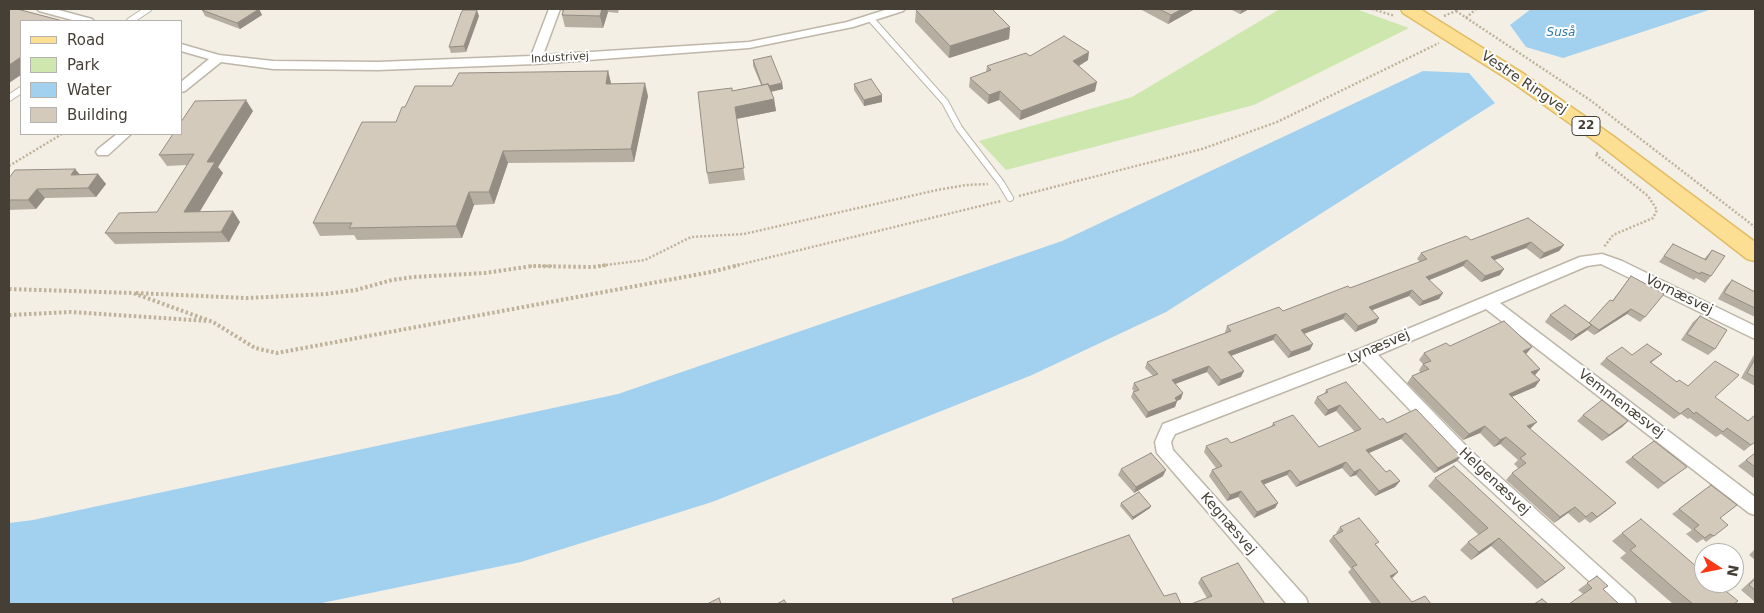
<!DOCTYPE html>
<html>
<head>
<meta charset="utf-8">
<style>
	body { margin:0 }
	#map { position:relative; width:1764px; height:613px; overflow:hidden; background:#f3efe5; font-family:"DejaVu Sans",sans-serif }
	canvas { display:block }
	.frame { position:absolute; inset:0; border:10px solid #453f35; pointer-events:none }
	.legend { position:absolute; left:20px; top:20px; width:162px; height:115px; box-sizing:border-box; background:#fff; border:1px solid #b5b2ae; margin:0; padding:6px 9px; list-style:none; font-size:15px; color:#453f35 }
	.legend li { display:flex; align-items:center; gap:10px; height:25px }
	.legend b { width:25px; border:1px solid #b5b2ae }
	.north { position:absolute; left:1694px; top:543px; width:50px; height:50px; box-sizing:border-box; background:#fff; border:1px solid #b5b2ae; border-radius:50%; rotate:101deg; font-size:14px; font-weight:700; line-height:20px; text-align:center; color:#453f35 }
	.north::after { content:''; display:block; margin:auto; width:18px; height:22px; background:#f83817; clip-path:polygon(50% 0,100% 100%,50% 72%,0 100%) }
</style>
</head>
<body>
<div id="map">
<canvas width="1764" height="613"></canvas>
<div class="frame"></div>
<ul class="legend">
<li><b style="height:6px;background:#fddf94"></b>Road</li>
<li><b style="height:14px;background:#cee7ae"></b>Park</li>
<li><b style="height:14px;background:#a2d0ef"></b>Water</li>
<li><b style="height:14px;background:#d4cabb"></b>Building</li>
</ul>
<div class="north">N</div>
</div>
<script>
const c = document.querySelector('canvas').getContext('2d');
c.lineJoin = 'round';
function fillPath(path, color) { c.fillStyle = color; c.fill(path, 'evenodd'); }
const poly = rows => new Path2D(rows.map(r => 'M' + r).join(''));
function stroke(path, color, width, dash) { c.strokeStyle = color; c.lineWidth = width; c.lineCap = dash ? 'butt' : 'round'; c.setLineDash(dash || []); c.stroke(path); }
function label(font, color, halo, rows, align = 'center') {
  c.font = font + ' "DejaVu Sans",sans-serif'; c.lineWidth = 4; c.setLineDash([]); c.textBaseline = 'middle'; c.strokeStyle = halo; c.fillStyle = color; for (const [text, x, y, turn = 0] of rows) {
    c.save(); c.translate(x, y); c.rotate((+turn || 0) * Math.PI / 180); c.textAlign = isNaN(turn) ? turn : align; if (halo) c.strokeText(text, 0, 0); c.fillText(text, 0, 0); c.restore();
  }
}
fillPath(poly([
	[1280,9,1356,9,1409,28,1254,105,1006,170,979,141,1132,97]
]), '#cee7ae');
fillPath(poly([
	[1531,9,1712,9,1563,58,1526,47,1510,25],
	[1423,71,1469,73,1495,103,1166,312,1032,375,712,502,521,562,317,604,9,604,9,523,33,520,618,394,1062,241]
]), '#a2d0ef');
const service = poly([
	[870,18,945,102,959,128,1001,183,1010,198],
	[130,21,148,9],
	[9,98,21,90]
]);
const minor = poly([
	[37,9,55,9,92,19,94,21,76,21,39,11,37,9],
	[549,9,560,9,543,55,749,42,847,22,888,9,905,9,903,11,853,27,749,48,535,64,378,70,273,69,221,62,185,91,181,92,181,82,209,59,181,51,181,44,219,55,273,61,378,62,531,56,549,9],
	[117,134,131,134,108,155,98,155,96,152,98,149,117,134],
	[1602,254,1622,261,1755,326,1755,339,1601,264,1587,266,1500,303,1755,497,1755,515,1749,513,1486,309,1378,355,1471,451,1634,598,1636,604,1614,604,1459,461,1363,361,1175,434,1171,442,1173,450,1306,598,1308,604,1287,604,1157,453,1155,442,1163,424,1360,349,1580,257,1602,254]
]);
const primary = poly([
	[1401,9,1420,9,1521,72,1613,136,1755,242,1755,261,1747,259,1599,144,1509,80,1403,13,1401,9]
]);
stroke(service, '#beb6a8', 8);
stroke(minor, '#beb6a8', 3);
stroke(primary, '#e2bc64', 3);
stroke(poly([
	[1372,9,1395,16],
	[1456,11,1590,100,1755,227],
	[1444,16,1456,11,1456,9],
	[1466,18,1476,9],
	[1598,153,1595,154,1648,196,1657,210,1653,218,1613,235,1604,247],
	[9,166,62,134],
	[1019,196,1202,149,1277,122,1439,43],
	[530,266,553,266],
	[598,266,645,260,691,237,744,234,937,190,966,185,988,184],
	[734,266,1001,201]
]), '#c0b29a', 2.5, [2, 2]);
stroke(poly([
	[9,289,133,293,213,322,255,348,277,353,711,272,739,265],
	[136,293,246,298,326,294,356,290,392,280,413,277,485,273,532,266,593,267,607,265],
	[9,315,71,312,208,321]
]), '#c0b29a', 4, [2.5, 2.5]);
stroke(service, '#fff', 6);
fillPath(minor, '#fff');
fillPath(primary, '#fddf94');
fillPath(poly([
	[259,9,262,15,240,29,205,16,202,10],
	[561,9,619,9,618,13,608,12,603,28,565,27,562,15,563,12,562,11],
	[1140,9,1195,9,1168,24],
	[1230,9,1249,9,1240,14],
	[916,10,1010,27,1009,39,949,58,915,22],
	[479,16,466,52,451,53,449,47],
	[1030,56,1088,60,1079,66,1095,91,1020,120,999,100,988,104,969,87,970,78,986,72,987,66],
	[753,60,782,83,783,89,771,92,774,99,776,111,736,119,745,180,709,184,707,173,732,91,761,85,753,66],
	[608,71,611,84,648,96,634,162,508,163,494,204,474,205,462,238,357,240,354,235,320,236,313,223,396,122,452,86],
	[854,84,882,102,864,106,854,90],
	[253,111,218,167,223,173,199,212,240,222,229,242,115,244,105,233,157,212,187,165,167,166,159,155],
	[75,169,80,175,98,174,106,184,96,197,45,198,36,209,9,210,9,178],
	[1528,218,1564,245,1559,251,1540,259,1526,248,1494,260,1500,275,1481,282,1463,266,1447,273,1429,280,1439,299,1419,306,1409,296,1372,310,1379,318,1376,323,1355,332,1343,319,1304,334,1310,350,1288,358,1273,340,1231,356,1241,377,1218,386,1207,372,1175,384,1181,399,1177,401,1175,407,1146,418,1131,397,1133,392,1134,391,1132,389,1134,383,1153,376,1145,368,1147,362,1225,333,1225,332,1227,326,1283,311,1350,288,1420,262,1417,259,1421,253,1471,240],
	[1673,244,1704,259,1712,250,1711,276,1705,283,1696,278,1694,280,1659,262],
	[1631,276,1645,317,1640,322,1627,314,1594,335,1587,330,1571,341,1545,322,1550,315,1589,323,1612,301],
	[1732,280,1755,292,1755,317,1718,299,1726,286],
	[1700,316,1715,349,1708,355,1681,340,1693,322],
	[1424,353,1527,353,1526,354,1540,369,1535,375,1540,380,1535,387,1512,397,1531,428,1530,429,1616,503,1590,523,1585,519,1579,523,1568,513,1554,523,1506,480,1512,473,1519,469,1514,464,1518,460,1500,444,1494,447,1480,433,1463,440,1407,383,1412,376,1420,372,1419,370,1423,364,1419,360],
	[1755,353,1755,386,1741,378],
	[1662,354,1651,363,1677,382,1715,397,1755,442,1744,451,1721,434,1716,437,1690,418,1688,419,1681,414,1674,419,1600,364,1606,358,1632,355],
	[1326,390,1380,420,1461,456,1457,461,1434,473,1401,439,1369,453,1386,472,1400,481,1395,487,1375,496,1356,475,1350,477,1342,468,1296,487,1287,475,1264,484,1278,503,1275,508,1254,518,1238,497,1227,501,1209,476,1212,470,1216,468,1204,452,1206,446,1231,443,1271,427,1273,423,1319,447,1355,432,1336,411,1325,416,1314,403,1317,397,1324,394],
	[1583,415,1628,421,1622,427,1602,441,1577,421],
	[1755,453,1755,479,1738,466],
	[1632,457,1680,472,1658,489,1625,462],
	[1121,469,1163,476,1134,493,1118,475],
	[1435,478,1556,575,1537,589,1491,546,1471,560,1460,550,1468,542,1479,535,1428,486],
	[1711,485,1720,518,1714,536,1706,542,1703,539,1697,543,1686,534,1692,530,1672,514],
	[1121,503,1150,508,1132,520,1120,506],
	[1340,527,1376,545,1398,572,1392,578,1412,602,1431,604,1372,604,1348,572,1351,569,1329,541,1333,536,1337,534,1336,533],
	[1622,533,1734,604,1673,604,1620,558,1626,553,1612,541],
	[1755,549,1755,560,1749,555],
	[1597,576,1603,589,1583,594,1578,590],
	[1755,577,1755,602,1741,590],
	[1201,578,1265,604,1207,598,1198,583]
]), '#b6aea1');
fillPath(poly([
	[259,9,262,15,240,29,237,23],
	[602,9,607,9,608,12,603,28,600,16],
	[1182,9,1195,9,1168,24,1171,15],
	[1242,9,1249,9,1240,14],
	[477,10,479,16,466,52,464,46],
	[1010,27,1009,39,949,58,950,46],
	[1089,52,1088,60,1072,70,1073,61],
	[21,57,21,75,9,83,9,65],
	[608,71,611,83,609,96,606,84],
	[1097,82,1095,91,1020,120,1021,111],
	[645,83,648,96,634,162,631,149],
	[782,83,783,89,764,93,763,87],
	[1000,91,999,100,988,104,989,95],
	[882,95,882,102,864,106,864,100],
	[774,99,776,111,736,119,735,107],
	[246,100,253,111,218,167,223,173,193,223,184,212,207,162],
	[503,151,508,163,494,204,489,192],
	[75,169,83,178,71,175],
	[98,174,106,184,96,197,88,188],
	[37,189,45,198,36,209,28,200],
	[469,192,474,205,462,238,456,226],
	[233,211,240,222,229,242,221,232],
	[1531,242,1526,248,1487,263,1491,257],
	[1564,245,1559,251,1540,259,1544,253],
	[1467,260,1463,266,1422,283,1426,277],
	[1504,269,1500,275,1481,282,1485,276],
	[1412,290,1409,296,1365,313,1369,307],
	[1443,293,1439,299,1419,306,1423,301],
	[1631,309,1627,314,1594,335,1599,330],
	[1346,313,1343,319,1298,336,1301,330],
	[1379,318,1376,323,1355,332,1358,326],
	[1592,325,1586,331,1571,341,1576,335],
	[1276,334,1273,340,1225,358,1228,352],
	[1313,344,1310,350,1288,358,1291,352],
	[1532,347,1527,353,1517,358,1523,351],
	[1209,366,1207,372,1170,386,1172,380],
	[1540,369,1535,375,1531,372],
	[1244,371,1241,377,1218,386,1221,380],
	[1540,380,1535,387,1504,400,1509,394],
	[1183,393,1181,399,1175,402,1177,401,1175,407,1146,418,1148,412],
	[1340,405,1336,411,1325,416,1328,410],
	[1628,421,1622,427,1602,441,1609,435],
	[1537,422,1531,428,1521,433,1527,426],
	[1485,426,1480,433,1463,440,1469,434],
	[1406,433,1401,439,1362,456,1366,450],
	[1506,437,1500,444,1494,447,1500,440],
	[1461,456,1457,461,1434,473,1438,468],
	[1346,462,1342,468,1296,487,1300,482],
	[1360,469,1356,475,1350,477,1354,472],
	[1166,470,1163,476,1134,493,1136,487],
	[1290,470,1287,475,1258,487,1261,481],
	[1400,481,1395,487,1375,496,1379,491],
	[1241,491,1238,497,1227,501,1230,495],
	[1278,503,1275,508,1254,518,1257,512],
	[1616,503,1609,509,1590,523,1597,517],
	[1151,506,1150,508,1132,520,1133,517],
	[1575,507,1568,513,1554,523,1560,517],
	[1499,538,1491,546,1471,560,1479,552],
	[1565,568,1556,575,1537,589,1545,582],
	[1398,572,1393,577,1386,581,1390,576]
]), '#948d83');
const building = poly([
	[9,9,17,9,63,21,21,21,21,57,9,65,9,9],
	[204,9,259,9,237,23,202,10,204,9],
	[564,9,602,9,600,16,562,15,564,9],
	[918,9,992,9,1010,27,950,46,916,10,918,9],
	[1159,9,1182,9,1171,15,1159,9],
	[463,10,477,10,464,46,449,47,461,13,463,10],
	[1064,36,1089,52,1073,61,1097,82,1021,111,1000,91,989,95,970,78,991,70,987,66,1026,53,1030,56,1064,36],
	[771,56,782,83,769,86,768,84,762,85,753,60,771,56],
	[608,71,606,84,645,83,631,149,503,151,489,192,469,192,456,226,349,228,352,223,313,223,362,122,396,122,402,107,405,107,415,86,452,86,459,73,608,71],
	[871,79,882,95,864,100,854,84,871,79],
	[768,84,774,99,735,107,744,168,707,173,698,92,732,88,732,91,768,84],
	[246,100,207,162,215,162,184,212,233,211,221,232,105,233,119,213,157,212,194,154,159,155,173,134,181,134,181,122,195,101,246,100],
	[75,169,71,175,98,174,88,188,37,189,28,200,9,200,9,178,15,170,75,169],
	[1528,218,1564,245,1544,253,1531,242,1491,257,1504,269,1485,276,1467,260,1451,267,1426,277,1443,293,1423,301,1412,290,1369,307,1379,318,1358,326,1346,313,1336,317,1301,330,1313,344,1291,352,1276,334,1228,352,1244,371,1221,380,1209,366,1172,380,1183,393,1175,398,1177,401,1148,412,1133,392,1139,390,1134,383,1158,374,1147,362,1231,331,1227,326,1279,307,1283,311,1348,286,1350,288,1427,259,1421,253,1466,236,1471,240,1528,218],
	[1673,244,1706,260,1712,250,1725,256,1711,276,1701,272,1700,274,1664,256,1673,244],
	[1631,276,1664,294,1645,317,1631,309,1599,330,1589,323,1610,300,1613,301,1631,276],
	[1732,280,1755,292,1755,308,1724,293,1732,280],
	[1565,305,1592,325,1576,335,1550,315,1565,305],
	[1700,316,1727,330,1715,349,1687,334,1700,316],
	[1504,321,1532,347,1523,351,1540,369,1531,372,1540,380,1509,394,1537,422,1527,426,1616,503,1597,517,1592,512,1586,517,1575,507,1560,517,1512,473,1526,463,1520,458,1526,454,1506,437,1500,440,1485,426,1469,434,1412,376,1429,369,1423,364,1431,361,1424,353,1446,343,1450,346,1504,321],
	[1647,344,1662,354,1650,362,1677,382,1679,380,1688,386,1715,361,1739,375,1715,397,1748,421,1755,415,1755,442,1751,445,1727,428,1723,432,1696,412,1694,414,1688,408,1680,414,1606,358,1622,347,1632,355,1647,344],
	[1755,359,1755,377,1747,373,1755,359],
	[1346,382,1380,420,1383,418,1387,423,1416,409,1461,456,1438,468,1406,433,1366,450,1386,472,1390,470,1400,481,1379,491,1360,469,1354,472,1346,462,1300,482,1290,470,1261,481,1278,503,1257,512,1241,491,1230,495,1212,470,1222,466,1206,446,1227,438,1231,443,1275,425,1273,423,1293,415,1319,447,1361,429,1340,405,1328,410,1317,397,1328,392,1326,390,1346,382],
	[1602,400,1628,421,1609,435,1583,415,1602,400],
	[1654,441,1687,467,1664,483,1632,457,1654,441],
	[1151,453,1166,470,1136,487,1121,469,1151,453],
	[1755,453,1755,467,1746,460,1755,453],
	[1454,466,1565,568,1545,582,1499,538,1479,552,1468,542,1488,528,1435,478,1454,466],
	[1711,485,1737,505,1720,518,1728,525,1714,536,1710,534,1705,538,1694,529,1699,525,1679,509,1711,485],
	[1139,492,1151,506,1133,517,1121,503,1139,492],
	[1359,518,1379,542,1375,544,1398,572,1390,576,1412,602,1425,596,1431,604,1381,604,1352,567,1357,565,1333,536,1343,531,1340,527,1359,518],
	[1641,519,1704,573,1704,583,1716,583,1738,601,1734,604,1693,604,1676,590,1630,550,1636,546,1622,533,1641,519],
	[1129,535,1164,596,1176,593,1181,604,954,604,952,599,1129,535],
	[1238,563,1265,604,1191,604,1212,596,1201,578,1238,563],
	[1597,576,1608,586,1603,589,1619,604,1569,604,1592,588,1587,583,1597,576],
	[1755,579,1755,590,1749,585,1755,579],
	[719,598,721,604,707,604,719,598],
	[1542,599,1548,604,1534,604,1542,599],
	[784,600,787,604,777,604,784,600]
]);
fillPath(building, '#d4cabb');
stroke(building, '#948d83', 1);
label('11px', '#453f35', '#fff', [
	["Industrivej",560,58,-3]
]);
label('italic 12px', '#2f7ab0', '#fff', [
	["Suså",1561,33]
]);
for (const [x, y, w] of [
	[1586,126,28]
]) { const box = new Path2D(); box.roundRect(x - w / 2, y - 9.5, w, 19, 4); c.fillStyle = '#fff'; c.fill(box); stroke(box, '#453f35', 1); }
label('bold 12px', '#453f35', null, [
	["22",1586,126]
]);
label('14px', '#453f35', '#fff', [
	["Vestre Ringvej",1524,83,34],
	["Vornæsvej",1679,295,26],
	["Lynæsvej",1379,347,-23],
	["Vemmenæsvej",1621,404,37],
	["Helgenæsvej",1494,482,43],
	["Kegnæsvej",1228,524,49]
]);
</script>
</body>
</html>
